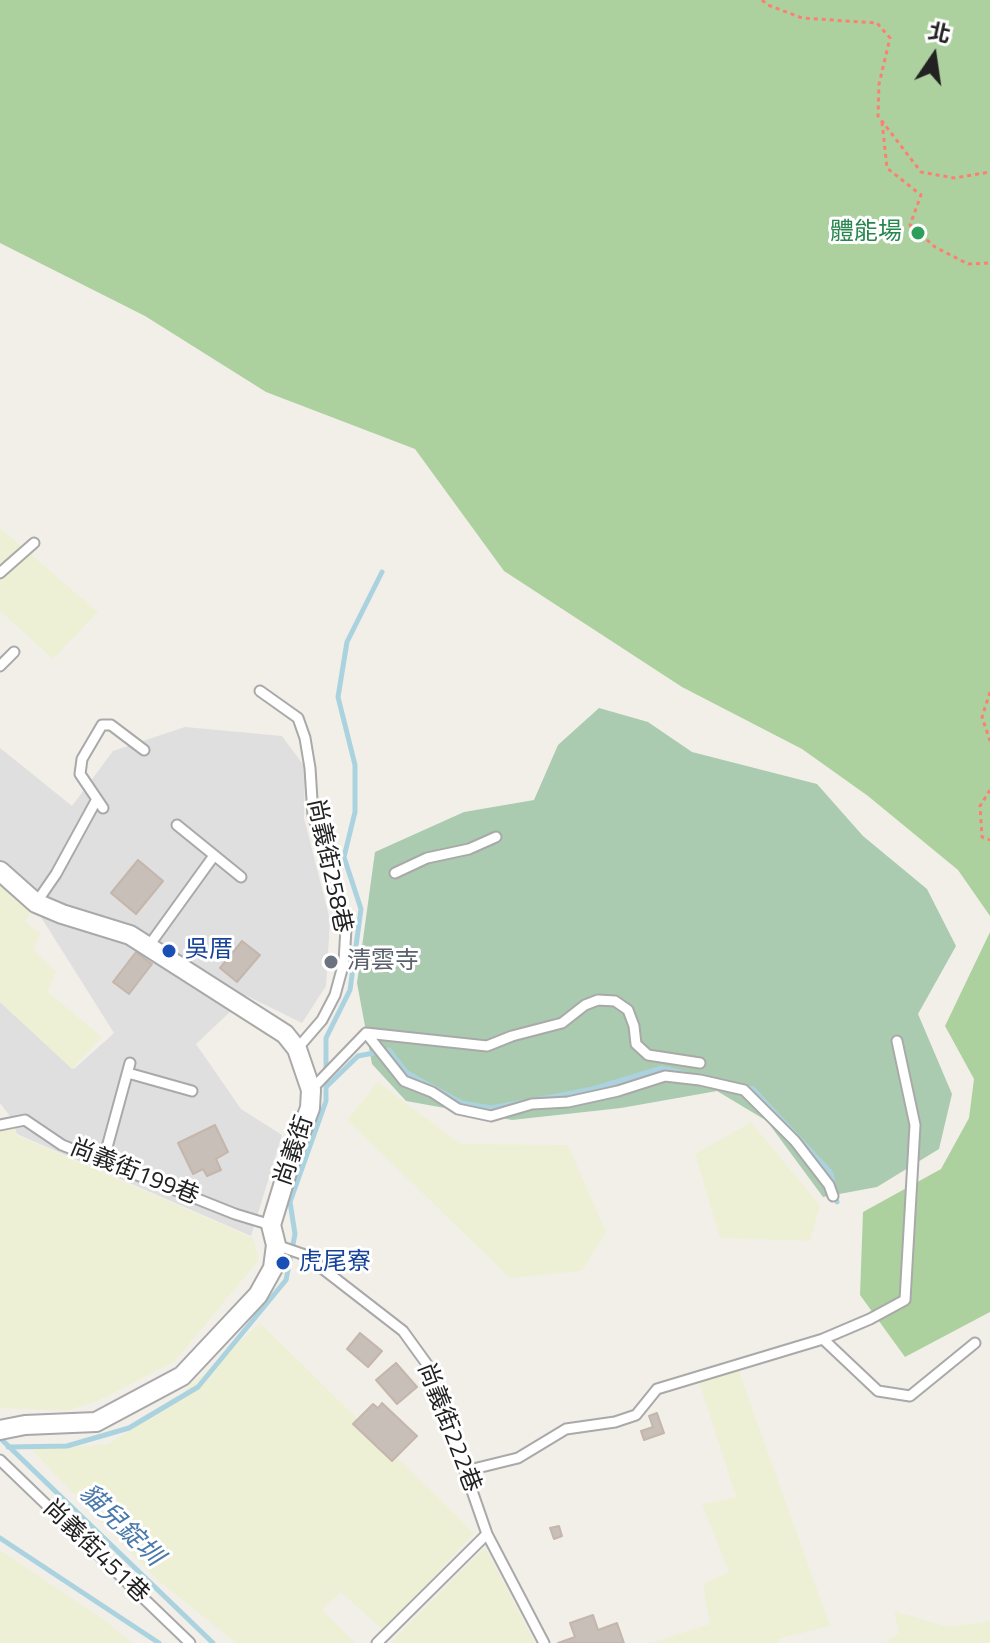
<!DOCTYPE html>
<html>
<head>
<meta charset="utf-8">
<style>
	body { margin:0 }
	#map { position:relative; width:990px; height:1643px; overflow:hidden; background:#f2efe9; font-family:"Titillium Web","Noto Sans TC",sans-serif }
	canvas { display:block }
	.north { position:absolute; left:894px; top:16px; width:80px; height:80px; -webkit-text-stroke:6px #fff; paint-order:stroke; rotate:13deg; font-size:22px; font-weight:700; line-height:32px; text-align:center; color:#222 }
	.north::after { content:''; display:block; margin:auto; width:28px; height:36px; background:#222; clip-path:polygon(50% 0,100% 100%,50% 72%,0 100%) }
</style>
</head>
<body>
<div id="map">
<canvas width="990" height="1643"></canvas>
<div class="north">北</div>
</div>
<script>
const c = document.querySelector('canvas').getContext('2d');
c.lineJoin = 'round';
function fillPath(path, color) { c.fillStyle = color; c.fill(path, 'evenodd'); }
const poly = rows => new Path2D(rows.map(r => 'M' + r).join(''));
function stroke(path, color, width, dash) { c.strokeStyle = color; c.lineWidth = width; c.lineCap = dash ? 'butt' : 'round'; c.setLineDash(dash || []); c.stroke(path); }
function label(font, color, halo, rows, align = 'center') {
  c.font = font + ' "Titillium Web","Noto Sans TC",sans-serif'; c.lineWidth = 6; c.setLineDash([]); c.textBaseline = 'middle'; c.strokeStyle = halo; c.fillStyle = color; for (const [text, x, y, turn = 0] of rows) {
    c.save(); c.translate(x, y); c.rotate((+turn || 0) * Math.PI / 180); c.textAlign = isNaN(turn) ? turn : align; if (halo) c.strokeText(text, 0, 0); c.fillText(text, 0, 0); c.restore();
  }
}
fillPath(poly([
	[185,727,282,736,305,767,304,818,330,920,326,986,302,1023,247,996,196,1044,241,1109,282,1135,251,1236,17,1134,12,1119,0,1103,0,1002,74,1069,114,1033,34,906,0,871,0,748,72,806,113,751]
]), '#e0dfdf');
fillPath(poly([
	[0,528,98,612,53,659,0,611],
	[0,871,34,906,25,922,40,933,34,950,56,972,48,992,102,1037,72,1069,0,1002],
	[378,1082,460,1144,568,1145,606,1232,582,1271,510,1278,347,1120],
	[12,1119,17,1135,253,1238,259,1260,175,1361,98,1401,65,1411,0,1408,0,1121],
	[751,1122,820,1205,810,1241,720,1238,695,1154],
	[260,1323,474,1533,384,1631,341,1592,322,1610,355,1643,236,1643,154,1577,27,1445,67,1447,108,1444,166,1408],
	[739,1371,830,1626,778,1639,779,1643,650,1643,710,1624,703,1584,729,1572,702,1504,736,1497,699,1382],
	[485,1547,535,1643,390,1643],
	[0,1550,103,1619,132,1643,0,1643],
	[894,1611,948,1627,990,1621,990,1643,885,1643,899,1633]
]), '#eef0d5');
fillPath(poly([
	[0,0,990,0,990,916,958,870,868,796,802,749,682,687,504,571,415,449,266,392,145,316,0,243],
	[990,932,990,1312,905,1357,860,1295,863,1212,941,1169,969,1118,974,1079,945,1026]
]), '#add19e');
fillPath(poly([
	[599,708,648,722,692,752,817,784,863,836,927,889,956,946,918,1014,952,1094,939,1149,877,1187,823,1197,767,1121,717,1091,621,1108,512,1120,406,1101,372,1064,357,983,375,852,464,812,534,800,558,745]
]), '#aacbaf');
stroke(poly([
	[326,1087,358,1056,389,1050,407,1073,462,1103,491,1108,523,1102],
	[742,1087,753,1089,831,1173,837,1202],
	[536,1100,593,1089,662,1068,690,1075],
	[0,1438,213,1643],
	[8,1447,67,1446,129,1428,198,1387,286,1280,295,1234,290,1202,326,1101,326,1038,350,990,361,909,344,857,355,812,355,765,338,697,347,642,382,572],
	[0,1538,159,1643]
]), '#aad3df', 5);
const building = poly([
	[138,860,163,881,136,914,111,893,138,860],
	[242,941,260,955,237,982,220,968,242,941],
	[136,952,152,964,129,994,113,982,136,952],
	[215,1125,228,1152,216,1159,221,1170,207,1176,203,1169,193,1174,178,1143,215,1125],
	[360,1333,382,1351,368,1367,347,1349,360,1333],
	[396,1363,417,1387,397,1404,376,1380,396,1363],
	[382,1403,417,1436,392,1461,353,1424,373,1404,378,1408,382,1403],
	[657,1413,664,1433,644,1440,641,1431,653,1427,649,1416,657,1413],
	[559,1526,562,1536,554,1539,550,1528,559,1526],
	[593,1615,598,1630,617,1623,624,1643,558,1643,575,1637,570,1623,593,1615]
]);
fillPath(building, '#c7bfb8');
stroke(building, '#c4b6ab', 2);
const lane = poly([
	[0,573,34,543],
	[0,666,14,652],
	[260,691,298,718,305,738,310,768,313,816,338,891,346,928,344,962,335,995,322,1020,297,1049],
	[103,808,80,774,82,759,102,725,111,725,144,750],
	[177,825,241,877],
	[395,873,427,858,469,849,496,837],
	[36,903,56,874,97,799],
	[148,947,213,857],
	[366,1033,404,1081,432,1092,458,1109,491,1116,532,1104,568,1102,618,1091,665,1076,700,1080,744,1090,795,1141,829,1185,833,1196],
	[366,1033,487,1046,512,1036,562,1023,585,1005,598,1000,615,1001,628,1010,634,1026,636,1044,648,1055,700,1063],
	[128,1073,192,1091],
	[311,1090,366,1033],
	[0,1125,25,1120,62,1145,235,1214,271,1225],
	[103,1162,130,1063],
	[276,1245,305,1255,403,1331,429,1367,487,1534,544,1643],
	[823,1339,878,1391,910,1396,975,1343],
	[0,1460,190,1643],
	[465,1471,518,1458,566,1429,615,1422,636,1415,657,1389,823,1339,870,1319,905,1300,915,1125,897,1041],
	[377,1643,487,1534]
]);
const street = poly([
	[0,871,36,903,62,914,130,935,285,1034,297,1049,311,1090,310,1108,292,1156,271,1225,276,1245,273,1268,258,1295,182,1376,96,1422,25,1425,0,1430]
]);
stroke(lane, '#a9a9a9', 13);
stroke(street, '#a9a9a9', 22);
stroke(poly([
	[762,0,768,5,802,18,877,23,890,38,879,84,878,116,921,172,954,178,990,172],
	[882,122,887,168,921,195,910,225,935,247,968,264,990,263],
	[990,692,982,717,990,741],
	[990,790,980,806,982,837,990,840]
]), '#fa8072', 3, [4, 4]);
stroke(lane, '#fff', 9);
stroke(street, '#fff', 18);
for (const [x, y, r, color] of [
	[918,233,8,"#2e9e5b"],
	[169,951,8,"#1a4fb4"],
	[331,962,8,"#6b7280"],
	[283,1263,8,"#1a4fb4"]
]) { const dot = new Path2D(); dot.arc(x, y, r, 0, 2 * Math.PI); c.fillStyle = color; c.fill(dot); stroke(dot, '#fff', 3); }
label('24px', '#27864d', '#fff', [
	["體能場",902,233]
], 'right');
label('24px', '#222', '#fff', [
	["尚義街258巷",328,866,78],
	["尚義街",295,1151,-71],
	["尚義街199巷",134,1173,22],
	["尚義街222巷",448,1428,69],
	["尚義街451巷",95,1552,44]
]);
label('24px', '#164399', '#fff', [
	["吳厝",185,951],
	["虎尾寮",299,1263]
], 'left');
label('24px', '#5b616d', '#fff', [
	["清雲寺",347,962]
], 'left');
label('italic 26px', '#4a7aab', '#fff', [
	["貓兒錠圳",120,1526,44]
]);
</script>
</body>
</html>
